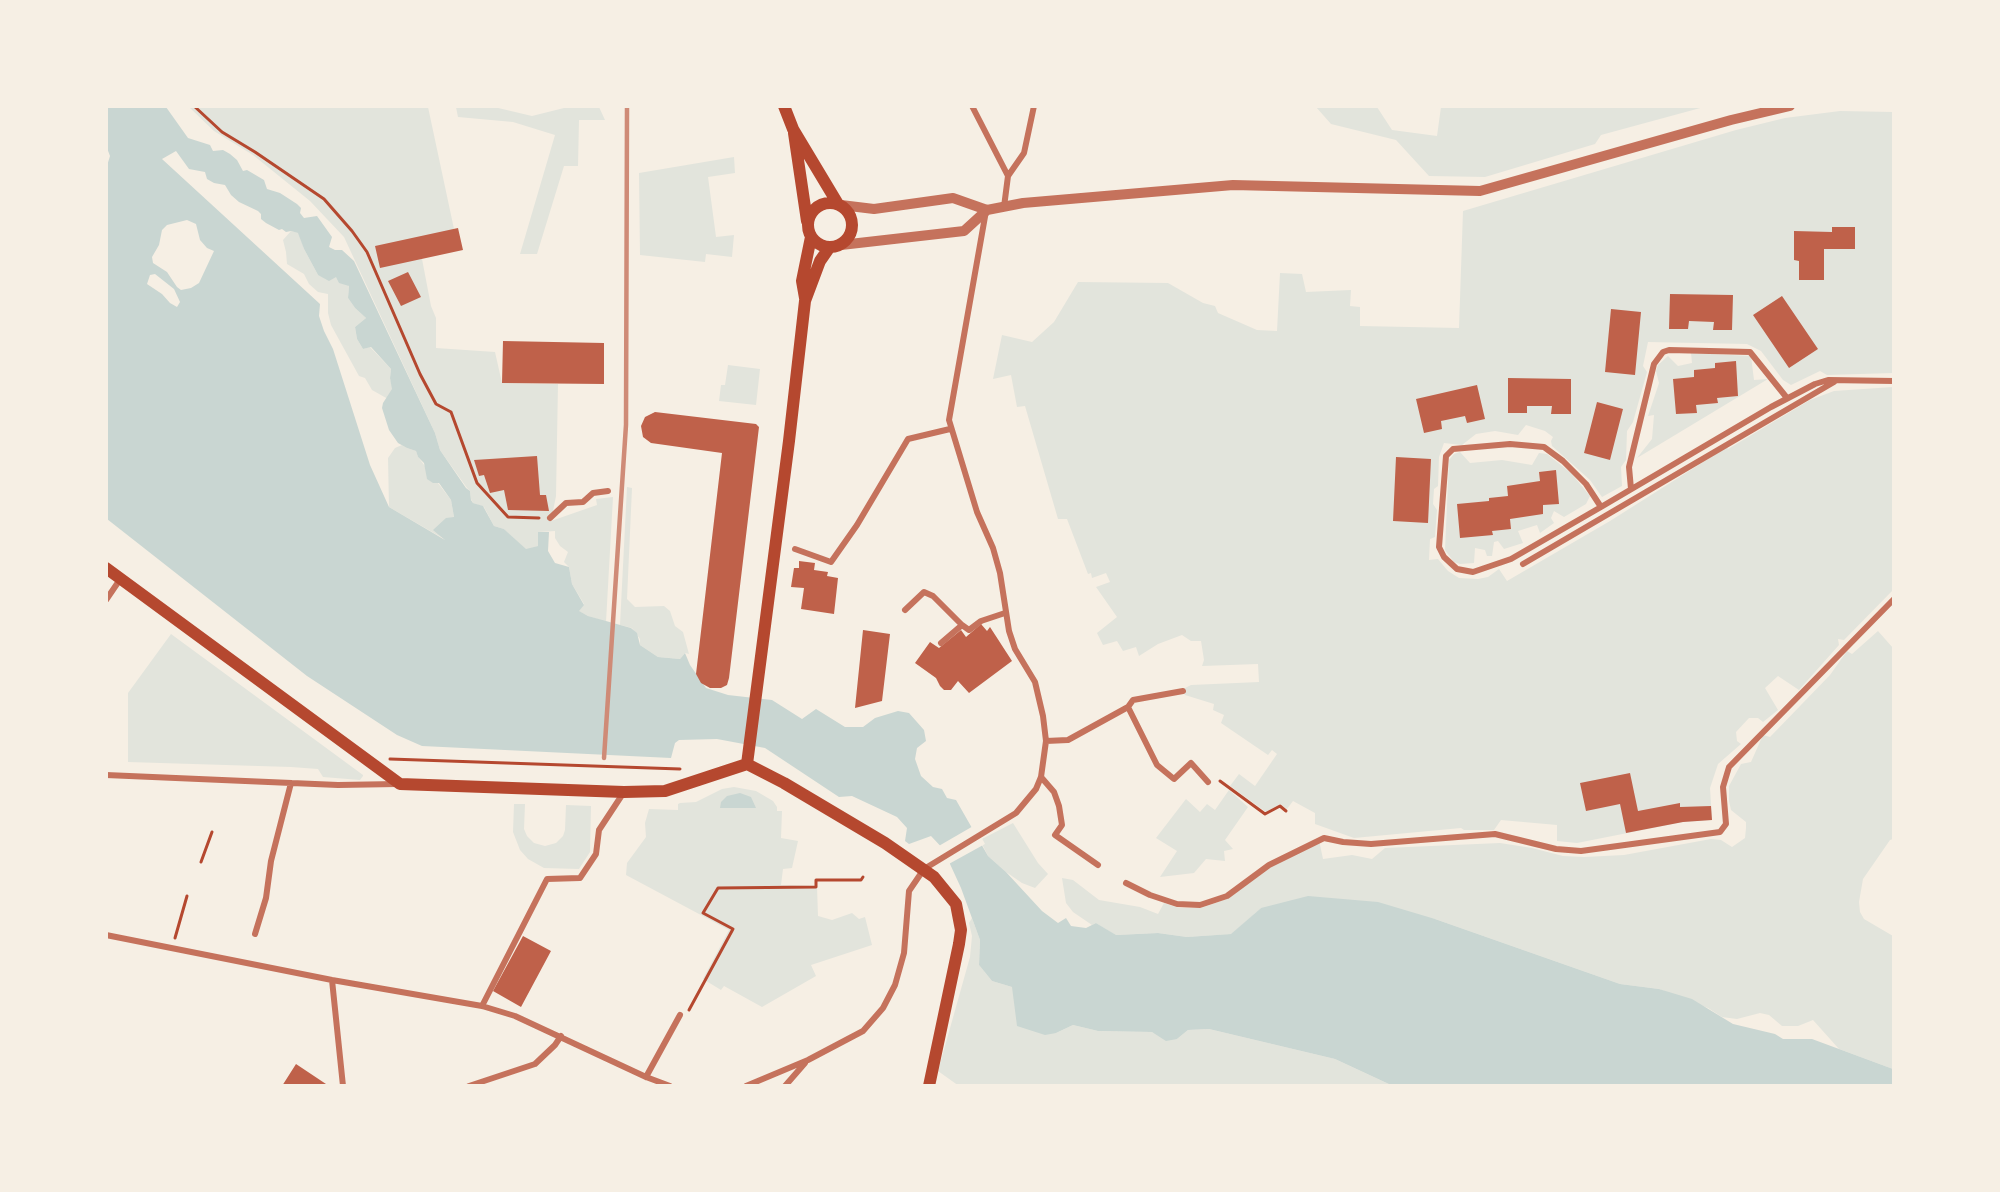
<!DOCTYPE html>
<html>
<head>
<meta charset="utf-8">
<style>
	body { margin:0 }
	#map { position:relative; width:2000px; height:1192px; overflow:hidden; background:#f6efe4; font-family:Jost,sans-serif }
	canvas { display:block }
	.frame { position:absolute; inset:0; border:108px solid #f6efe4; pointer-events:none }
</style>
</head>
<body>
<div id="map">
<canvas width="2000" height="1192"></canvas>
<div class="frame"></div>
</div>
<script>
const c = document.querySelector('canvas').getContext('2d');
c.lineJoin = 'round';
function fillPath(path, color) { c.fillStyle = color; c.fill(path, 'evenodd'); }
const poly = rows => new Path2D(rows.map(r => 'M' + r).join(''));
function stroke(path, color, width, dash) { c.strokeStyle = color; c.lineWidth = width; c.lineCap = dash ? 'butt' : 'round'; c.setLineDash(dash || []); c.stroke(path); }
fillPath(poly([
	[189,107,428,107,454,229,422,259,431,306,436,318,436,348,495,352,502,383,558,384,556,496,551,521,597,505,596,499,613,497,606,622,588,616,578,611,584,604,572,584,569,567,564,562,568,552,560,546,555,538,555,531,539,532,538,546,526,550,504,529,494,526,484,507,473,503,471,499,470,491,467,488,440,450,435,433,344,237,310,201,253,155,214,131],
	[456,107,494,107,532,116,568,107,599,107,605,120,579,120,578,166,564,166,537,254,520,254,555,135,513,122,458,117],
	[1316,107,1377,107,1392,130,1437,136,1441,107,1704,107,1601,135,1595,144,1485,177,1429,176,1396,140,1331,124],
	[1840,111,1893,112,1893,373,1827,375,1820,371,1791,385,1783,380,1761,351,1747,344,1648,342,1643,366,1647,372,1633,422,1627,431,1626,460,1621,467,1622,486,1602,497,1590,480,1552,446,1551,441,1553,437,1545,431,1526,425,1518,435,1495,431,1476,434,1462,445,1444,443,1439,457,1438,486,1434,489,1433,504,1437,510,1435,537,1430,539,1429,560,1438,559,1448,571,1459,578,1478,579,1488,577,1499,569,1507,581,1610,521,1727,447,1728,449,1810,400,1834,391,1893,387,1893,590,1844,640,1838,639,1839,645,1799,690,1778,676,1765,688,1778,710,1763,722,1758,718,1749,718,1736,732,1737,741,1741,744,1718,764,1710,788,1712,820,1683,822,1577,843,1557,841,1557,825,1501,820,1494,830,1464,830,1461,828,1354,838,1315,824,1315,813,1293,801,1287,809,1280,804,1266,812,1230,786,1239,774,1255,786,1277,754,1272,750,1268,755,1221,723,1224,715,1213,710,1214,704,1185,695,1183,691,1185,688,1191,685,1259,682,1258,664,1202,666,1204,660,1201,641,1191,641,1182,635,1158,644,1139,656,1136,647,1123,651,1117,641,1103,645,1097,633,1117,617,1096,587,1110,582,1106,573,1092,578,1091,573,1088,574,1067,519,1058,519,1025,406,1017,407,1011,375,993,379,1002,335,1032,342,1054,322,1078,282,1168,283,1203,303,1215,306,1218,313,1257,330,1277,331,1280,273,1302,274,1306,292,1351,290,1350,306,1360,307,1360,326,1459,328,1463,211,1736,130,1785,118],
	[734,157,735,173,708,177,716,237,734,235,732,257,706,254,705,262,640,255,639,173],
	[291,231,299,233,304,249,318,275,336,276,349,286,348,298,355,308,366,318,355,327,357,339,363,349,370,347,391,369,390,378,393,389,388,399,372,390,365,378,359,376,331,325,328,313,328,294,318,292,309,284,304,274,287,264,286,252,283,240],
	[1691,353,1751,356,1754,380,1768,379,1637,458,1652,439,1654,415,1648,416,1659,383,1656,371,1658,365,1668,356,1678,366,1692,363],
	[728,365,760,369,756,405,719,401,721,385,725,385],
	[402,445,407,448,416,451,418,457,451,500,454,517,451,543,389,507,388,458,395,448],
	[1460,452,1470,463,1502,460,1532,465,1539,453,1547,454,1571,473,1590,496,1586,504,1564,517,1554,511,1551,518,1554,523,1540,533,1537,525,1518,531,1523,543,1504,549,1498,541,1494,542,1492,556,1487,556,1485,550,1475,548,1474,563,1460,564,1454,562,1445,550,1449,460,1454,454],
	[627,487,632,488,627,599,635,607,664,606,670,611,675,626,683,632,689,654,685,653,680,659,658,657,640,645,640,639,632,628,620,625],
	[1878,631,1893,648,1893,839,1890,840,1863,879,1859,902,1860,912,1864,919,1893,936,1893,1069,1839,1049,1813,1020,1798,1026,1782,1026,1769,1015,1760,1013,1737,1019,1722,1017,1708,1008,1659,989,1620,984,1435,919,1261,908,1232,934,1187,937,1158,933,1115,935,1096,923,1092,925,1073,912,1066,903,1062,878,1073,880,1099,900,1140,907,1158,914,1164,903,1179,908,1201,908,1227,899,1271,866,1319,840,1323,859,1352,855,1372,859,1385,848,1500,843,1532,848,1563,856,1584,857,1624,855,1711,839,1721,840,1732,847,1745,838,1746,828,1746,822,1731,810,1729,801,1729,786,1741,764,1751,762,1763,735,1770,737,1830,675,1847,651,1852,654],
	[171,634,363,775,363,776,360,780,323,777,318,769,291,767,128,762,128,693],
	[734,787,756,791,773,801,777,807,777,811,782,811,781,838,798,841,792,868,783,869,781,885,817,886,818,916,832,920,852,913,859,919,865,917,872,945,811,965,816,976,762,1007,724,986,721,990,703,979,729,930,626,875,627,863,646,837,645,823,649,809,678,810,678,804,680,803,696,802,722,789],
	[1229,790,1248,807,1225,840,1233,849,1224,851,1225,861,1206,859,1194,873,1160,877,1177,851,1156,838,1186,799,1200,812,1207,804,1215,810],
	[514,804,525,804,524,829,527,836,534,843,545,846,556,843,563,836,565,830,566,805,591,806,590,852,579,869,544,868,528,859,520,850,513,832],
	[1013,823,1038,863,1048,874,1035,888,1022,883,1006,872,988,856,980,840],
	[972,918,980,940,979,965,992,981,1012,987,1056,1033,1073,1025,1098,1031,1152,1032,1177,1039,1188,1030,1209,1029,1335,1059,1391,1085,959,1086,938,1071,970,957,972,936,969,923]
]), '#e2e4dc');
fillPath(poly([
	[106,107,166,107,188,138,210,145,213,151,223,150,230,154,237,160,243,171,247,170,264,180,267,189,280,193,297,204,301,208,300,213,304,218,317,216,332,237,329,247,335,250,342,250,354,261,435,433,440,450,466,488,470,491,471,500,473,503,483,506,494,526,504,529,526,549,538,546,538,532,549,532,548,551,555,563,569,567,572,584,584,605,579,611,588,616,631,628,637,633,640,645,658,657,680,659,685,653,690,665,706,688,728,695,772,700,802,719,816,709,845,727,863,727,875,718,898,711,909,713,924,730,926,741,917,748,915,759,921,776,933,787,942,789,947,798,956,800,988,856,1006,872,1042,911,1058,923,1066,918,1071,926,1086,928,1096,923,1116,935,1158,933,1187,937,1231,934,1261,908,1308,896,1378,902,1435,919,1620,984,1659,989,1692,999,1733,1024,1775,1034,1783,1039,1812,1039,1893,1069,1893,1085,1391,1085,1335,1059,1209,1029,1188,1030,1177,1039,1166,1041,1152,1032,1098,1031,1073,1025,1056,1033,1045,1035,1017,1026,1012,987,992,981,979,965,980,940,961,888,950,864,948,854,931,836,909,844,905,841,907,828,897,817,852,796,839,797,765,748,717,739,679,740,675,743,671,758,422,746,397,735,307,676,107,519,106,169,110,156,107,148],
	[176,151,189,169,205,172,207,179,214,183,225,185,231,195,239,202,258,211,261,214,261,219,266,223,279,230,282,229,286,232,291,231,298,233,304,249,318,275,329,281,336,277,339,283,349,286,348,298,355,308,366,318,355,327,357,339,363,349,371,347,391,369,390,378,392,389,383,403,382,408,389,430,398,443,407,448,416,451,418,457,424,463,427,479,433,483,439,483,451,500,454,517,446,518,433,530,445,540,389,507,370,465,333,349,324,331,319,316,320,304,162,159],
	[187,220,196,224,200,240,207,248,214,251,199,283,191,288,181,290,177,287,167,272,153,263,152,257,159,245,162,230,167,225],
	[155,274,174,289,180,302,177,307,170,303,162,294,147,284,150,275],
	[740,793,751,797,756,808,720,808,721,802,727,796]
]), '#c9d6d2');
fillPath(poly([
	[975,825,985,844,947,865,945,855,937,847]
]), '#f6efe4');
fillPath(poly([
	[1832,227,1855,227,1855,249,1824,249,1824,280,1799,280,1799,261,1794,260,1794,231,1832,232],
	[458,228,463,250,380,268,375,246],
	[408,272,421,297,401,306,388,281],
	[1670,294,1733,295,1732,330,1713,330,1714,322,1689,321,1688,329,1669,329],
	[1782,296,1818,349,1789,368,1753,315],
	[1611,309,1641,312,1635,375,1605,372],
	[503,341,604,343,604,384,502,383],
	[1736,361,1738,396,1717,398,1718,403,1696,405,1697,413,1676,414,1673,379,1694,377,1694,370,1715,368,1715,363],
	[1508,378,1571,379,1571,414,1551,414,1552,406,1527,406,1527,413,1508,413],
	[1477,385,1485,419,1467,423,1465,416,1441,421,1442,429,1424,433,1416,399],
	[1597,402,1623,409,1610,460,1584,453],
	[655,412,756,424,759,427,729,678,727,685,721,688,710,688,701,683,696,674,722,453,651,443,643,437,641,426,645,417],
	[537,456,540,495,546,495,549,511,508,510,504,490,490,493,484,475,479,476,474,460],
	[1396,457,1431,459,1428,523,1393,521],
	[1556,470,1559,504,1543,505,1543,514,1510,519,1511,529,1492,531,1493,535,1460,538,1457,504,1489,501,1489,498,1508,496,1507,486,1540,481,1539,472],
	[799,561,815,563,814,570,828,572,827,576,838,578,834,614,801,609,804,588,791,587,794,568,799,568],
	[981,624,987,631,990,627,1012,661,969,693,958,681,951,690,944,690,940,686,936,678,915,663,930,642,939,648,961,630,966,637],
	[863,630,890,634,882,701,855,708],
	[1630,773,1638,811,1680,803,1680,807,1711,806,1712,820,1683,822,1626,833,1620,804,1586,811,1580,783],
	[523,936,551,951,521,1007,493,991],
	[296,1064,329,1086,282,1086]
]), '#bf614a');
stroke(poly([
	[194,106,222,132,255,152,324,199,352,231,367,252,420,374,436,404,451,412,477,483,508,517,539,518],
	[390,759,680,769],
	[1220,781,1265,814,1280,806,1286,811],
	[201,862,212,832],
	[175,938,187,896],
	[689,1010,733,929,703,913,718,888,816,887,816,880,861,880,863,877]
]), '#b5482f', 3);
stroke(poly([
	[972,106,1008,176],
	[1004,207,1008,176,1024,153,1034,106],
	[1631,489,1629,467,1654,364,1663,352,1669,350,1750,352,1787,398],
	[1601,507,1511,559,1473,572,1457,569,1444,557,1439,547,1446,456,1453,449,1510,444,1544,447,1563,461,1586,484,1601,507,1771,407,1815,384,1828,380,1894,381],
	[550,518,566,503,583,502,593,493,608,491],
	[795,549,831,562,857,525,908,439,950,429],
	[1523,564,1834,382],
	[106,600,121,578],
	[905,610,924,592,933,596,962,625],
	[941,643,962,625,969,630,981,621,1005,613],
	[1128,707,1157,765,1174,779,1191,763,1208,782],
	[1046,741,1068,740,1128,707,1133,700,1183,691],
	[106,775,338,785,397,784],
	[1041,777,1054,792,1059,806,1062,825,1055,835,1098,865],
	[1126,883,1150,895,1177,904,1200,905,1227,896,1269,865,1324,838,1343,842,1371,844,1495,834,1556,849,1581,851,1720,832,1726,824,1723,787,1729,767,1894,599],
	[255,934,266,898,271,861,291,783],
	[106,935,332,980,482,1006,515,1016,646,1077,670,1086],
	[332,980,343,1086],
	[482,1006,547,879,580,878,596,854,599,830,624,792],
	[646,1077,680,1015],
	[469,1086,535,1064,555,1045,561,1036],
	[746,1086,808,1060,863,1031,883,1008,895,985,904,953,909,891,924,869,1016,813,1036,789,1041,777,1046,741,1043,716,1035,682,1015,649,1009,631,1000,573,993,548,977,512,949,420,986,211],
	[785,1086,805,1063]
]), '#c5725c', 6);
stroke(poly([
	[841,205,874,209,953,198,987,210,1023,203,1233,185,1480,191,1731,120,1790,106],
	[841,245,964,231,987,210]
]), '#c5725c', 10);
stroke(poly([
	[784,106,793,129,838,204],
	[794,133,807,221],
	'808 225a22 22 0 1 1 44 0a22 22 0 1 1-44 0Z',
	[805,298,802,281,811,237],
	[106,568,400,784,624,792,665,791,747,764],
	[747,764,789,441,805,301,820,261,829,248],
	[747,764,784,783,885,843,934,877,956,904,961,930,959,944,929,1086]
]), '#b5482f', 12);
stroke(poly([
	[604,758,626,425,627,106]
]), '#cf8b77', 4.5);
</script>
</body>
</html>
